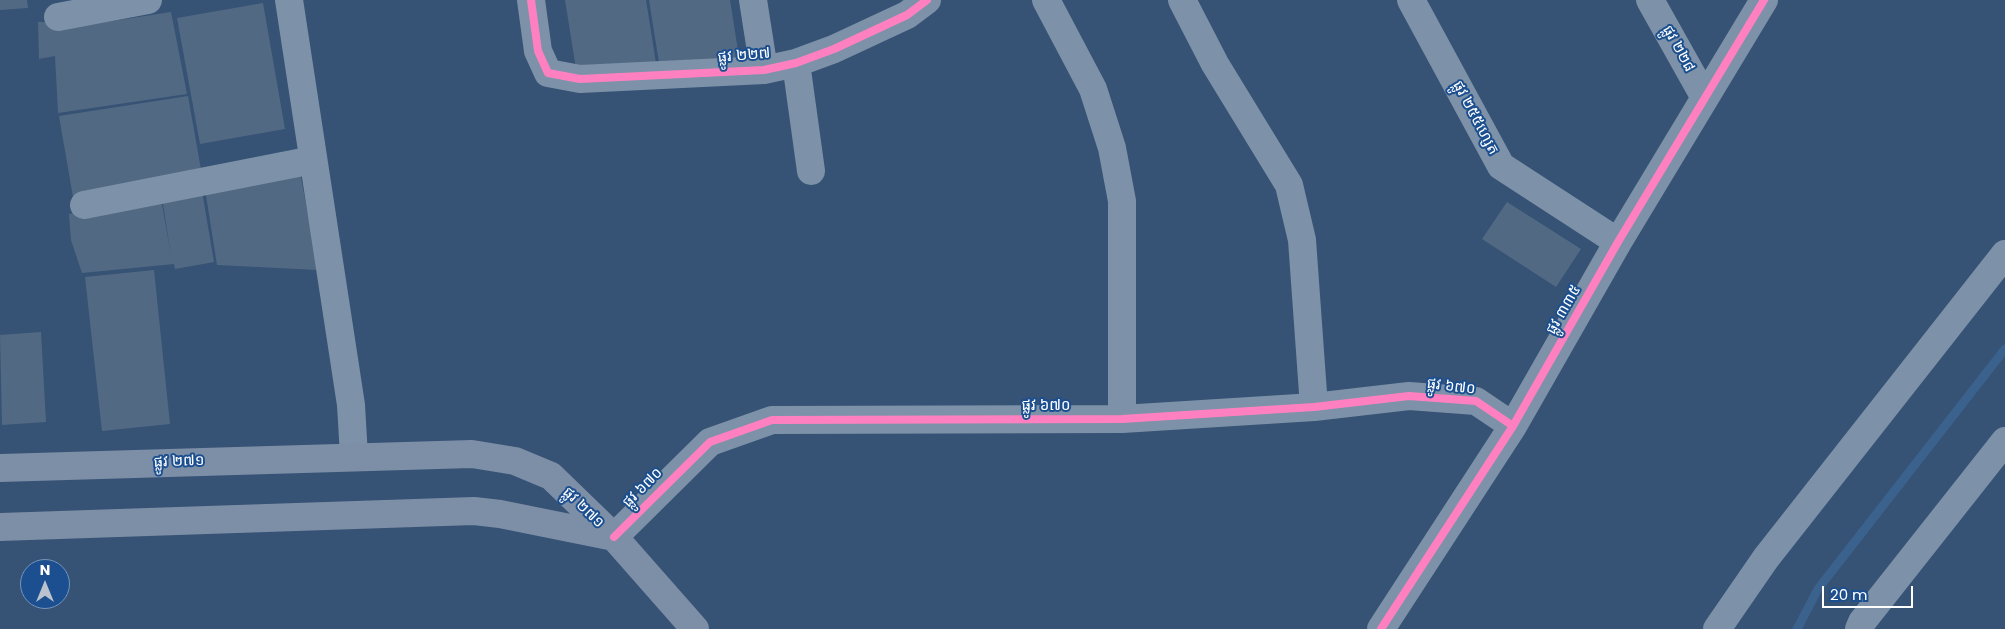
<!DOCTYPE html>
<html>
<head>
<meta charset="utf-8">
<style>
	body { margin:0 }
	#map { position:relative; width:2005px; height:629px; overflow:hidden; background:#365274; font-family:Poppins,sans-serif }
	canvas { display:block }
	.north { position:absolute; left:20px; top:559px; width:50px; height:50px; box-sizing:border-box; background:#1b4f8f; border:1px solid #7695bc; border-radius:50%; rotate:0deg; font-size:14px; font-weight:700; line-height:20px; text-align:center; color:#fff }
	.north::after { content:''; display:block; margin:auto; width:18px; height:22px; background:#b9c2ce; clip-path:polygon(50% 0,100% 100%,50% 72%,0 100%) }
	.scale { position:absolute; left:1822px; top:586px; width:91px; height:22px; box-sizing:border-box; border:2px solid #fff; border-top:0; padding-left:6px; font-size:15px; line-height:18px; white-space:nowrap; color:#fff; -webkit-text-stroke:4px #1b4f8f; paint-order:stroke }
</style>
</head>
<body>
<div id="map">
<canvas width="2005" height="629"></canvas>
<div class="north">N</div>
<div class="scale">20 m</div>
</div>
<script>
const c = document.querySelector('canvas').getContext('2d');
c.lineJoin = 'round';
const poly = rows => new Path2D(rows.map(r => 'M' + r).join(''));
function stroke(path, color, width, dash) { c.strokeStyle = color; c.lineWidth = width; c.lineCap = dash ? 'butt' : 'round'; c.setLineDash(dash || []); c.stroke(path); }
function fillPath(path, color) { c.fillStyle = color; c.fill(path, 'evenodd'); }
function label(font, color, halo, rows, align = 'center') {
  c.font = font + ' Poppins,"Noto Sans Khmer",sans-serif'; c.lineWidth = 4; c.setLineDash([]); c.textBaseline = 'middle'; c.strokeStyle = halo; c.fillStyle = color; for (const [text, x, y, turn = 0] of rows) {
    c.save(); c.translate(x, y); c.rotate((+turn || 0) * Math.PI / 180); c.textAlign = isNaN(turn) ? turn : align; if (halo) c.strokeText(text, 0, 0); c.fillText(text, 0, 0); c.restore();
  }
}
stroke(poly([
	[1797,629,1818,589,2005,349]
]), '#3b618d', 9);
fillPath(poly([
	[0,0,27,0,28,8,0,10],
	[565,0,646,0,656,63,577,75],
	[649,0,730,0,739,57,660,69],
	[263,3,285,129,200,144,177,18],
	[171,12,187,94,58,113,55,56,39,59,38,22,60,22,60,29],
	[188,96,202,175,73,197,59,116],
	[300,172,318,270,217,265,205,189],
	[202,191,214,262,175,269,174,264,82,273,71,240,69,214,161,199,171,255,162,198],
	[1507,202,1581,249,1556,287,1482,239],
	[154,270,170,424,102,431,85,277],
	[41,332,46,422,2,425,0,335]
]), '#526984');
stroke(poly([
	[289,0,351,405,354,456],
	[531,0,538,51,548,73,580,79,764,70,796,63,834,49,907,15,927,0],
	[753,0,764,70],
	[1046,0,1093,89,1112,148,1122,201,1122,419],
	[1182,0,1215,64,1289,185,1302,240,1314,407],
	[1411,0,1501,166,1618,242],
	[1650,0,1705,98],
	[58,17,148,0],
	[796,63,811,171],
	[84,205,313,160],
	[614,537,710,442,772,420,1122,419,1314,407,1409,396,1476,401,1513,426],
	[1381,629,1513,426,1618,242,1764,0],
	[1717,629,1766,558,2005,254],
	[1859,629,1862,622,2005,441]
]), '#7d92a8', 28);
stroke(poly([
	[0,468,472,454,515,461,551,476,614,537,695,629],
	[0,527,474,511,500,514,614,537]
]), '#7d8ea7', 28);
stroke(poly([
	[531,0,538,51,548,73,580,79,764,70,796,63,834,49,907,15,927,0],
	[614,537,710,442,772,420,1122,419,1314,407,1409,396,1476,401,1513,426],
	[1381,629,1513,426,1618,242,1764,0]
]), '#ff80c0', 8);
label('15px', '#fff', '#1b4f8f', [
	["ផ្លូវ ២២៨",1678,49,61],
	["ផ្លូវ ២២៧",744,56,-5],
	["ផ្លូវ ២៥៥ហ្សេត",1475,118,62],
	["ផ្លូវ ៣៣៥",1564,310,-60],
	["ផ្លូវ ៦៧០",1451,387,7],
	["ផ្លូវ ៦៧០",1046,406],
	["ផ្លូវ ២៧១",179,462,-2],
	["ផ្លូវ ៦៧០",643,488,-45],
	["ផ្លូវ ២៧១",583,508,44]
]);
</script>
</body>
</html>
